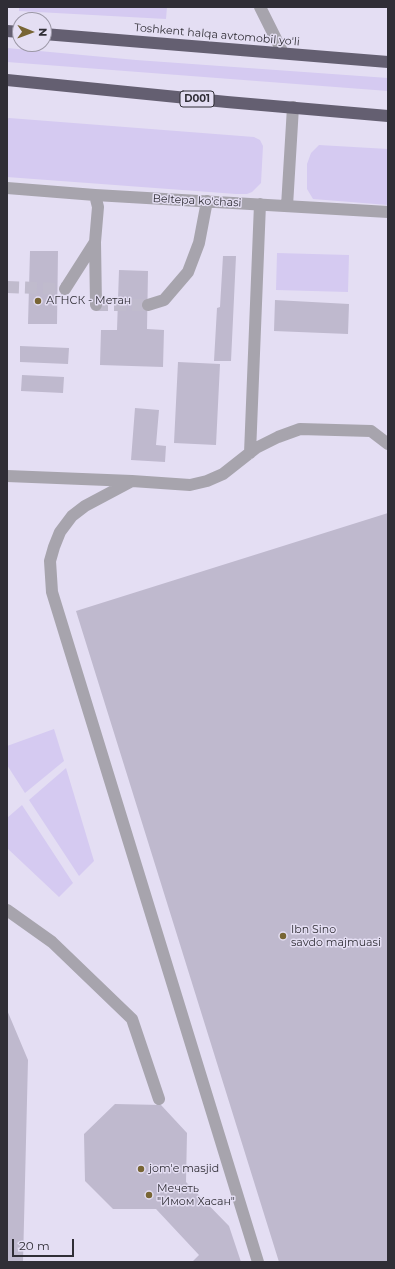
<!DOCTYPE html>
<html>
<head>
<meta charset="utf-8">
<style>
	body { margin:0 }
	#map { position:relative; width:395px; height:1269px; overflow:hidden; background:#e4def3; font-family:Montserrat,sans-serif }
	canvas { display:block }
	.frame { position:absolute; inset:0; border:8px solid #302e36; pointer-events:none }
	.north { position:absolute; left:12px; top:12px; width:40px; height:40px; box-sizing:border-box; background:#e4def3; border:1px solid #9c98a7; border-radius:50%; rotate:91deg; font-size:11px; font-weight:700; line-height:16px; text-align:center; color:#302e36 }
	.north::after { content:''; display:block; margin:auto; width:14px; height:18px; background:#786534; clip-path:polygon(50% 0,100% 100%,50% 72%,0 100%) }
	.scale { position:absolute; left:12px; top:1239px; width:62px; height:18px; box-sizing:border-box; border:2px solid #302e36; border-top:0; padding-left:5px; font-size:12px; line-height:14px; white-space:nowrap; color:#302e36; -webkit-text-stroke:3px #e4def3; paint-order:stroke }
</style>
</head>
<body>
<div id="map">
<canvas width="395" height="1269"></canvas>
<div class="frame"></div>
<div class="north">N</div>
<div class="scale">20 m</div>
</div>
<script>
const c = document.querySelector('canvas').getContext('2d');
c.lineJoin = 'round';
function fillPath(path, color) { c.fillStyle = color; c.fill(path, 'evenodd'); }
const poly = rows => new Path2D(rows.map(r => 'M' + r).join(''));
function stroke(path, color, width, dash) { c.strokeStyle = color; c.lineWidth = width; c.lineCap = dash ? 'butt' : 'round'; c.setLineDash(dash || []); c.stroke(path); }
function label(font, color, halo, rows, align = 'center') {
  c.font = font + ' Montserrat,sans-serif'; c.lineWidth = 3; c.setLineDash([]); c.textBaseline = 'middle'; c.strokeStyle = halo; c.fillStyle = color; for (const [text, x, y, turn = 0] of rows) {
    c.save(); c.translate(x, y); c.rotate((+turn || 0) * Math.PI / 180); c.textAlign = isNaN(turn) ? turn : align; if (halo) c.strokeText(text, 0, 0); c.fillText(text, 0, 0); c.restore();
  }
}
fillPath(poly([
	[19,7,167,7,166,19,19,11],
	[7,48,136,60,388,78,388,91,7,62],
	[9,118,254,137,260,140,263,146,261,183,252,192,247,194,236,194,7,177,7,119],
	[319,145,388,149,388,205,313,199,307,189,307,164,311,153],
	[277,253,349,255,348,292,276,290],
	[54,729,64,761,25,793,7,765,7,746],
	[66,768,94,861,79,876,29,800],
	[22,805,73,883,59,897,7,848,7,818]
]), '#d5caf1');
fillPath(poly([
	[30,251,58,251,57,324,28,324],
	[223,256,236,256,231,361,214,361,217,308,220,307],
	[119,270,148,271,147,329,164,330,163,367,100,365,101,330,117,330],
	[275,300,349,304,348,334,274,331],
	[20,346,69,348,68,364,20,362],
	[178,362,220,364,216,445,174,443],
	[22,375,64,377,63,393,21,391],
	[135,408,159,410,156,445,166,446,165,462,131,460],
	[388,513,388,1262,279,1262,76,611],
	[7,1010,28,1060,23,1262,7,1262],
	[115,1104,161,1105,187,1133,186,1182,229,1226,241,1262,192,1262,199,1255,156,1209,113,1209,85,1181,84,1134]
]), '#bfb9ce');
stroke(poly([
	[7,287,65,289],
	[96,305,148,305]
]), '#c0bbcd', 12, [12, 6]);
stroke(poly([
	[260,7,283,53],
	[7,188,95,195,388,212],
	[287,206,293,107],
	[95,242,96,305],
	[65,289,95,242,98,207,95,195],
	[148,305,164,300,188,272,199,243,207,201],
	[250,453,260,204],
	[7,476,132,481],
	[7,910,52,942,132,1019,159,1099],
	[258,1262,52,592,50,561,54,547,60,532,72,516,85,506,132,481,190,485,207,481,223,474,256,448,278,437,300,429,371,431,388,444]
]), '#a7a4ad', 12);
stroke(poly([
	[7,31,20,32],
	[44,34,388,62],
	[7,80,227,102,388,116]
]), '#645f71', 12);
for (const [x, y, r, color] of [
	[38,301,4,"#786534"],
	[283,936,4,"#786534"],
	[141,1169,4,"#786534"],
	[149,1195,4,"#786534"]
]) { const dot = new Path2D(); dot.arc(x, y, r, 0, 2 * Math.PI); c.fillStyle = color; c.fill(dot); stroke(dot, '#e4def3', 1.5); }
for (const [x, y, w] of [
	[197,99,34]
]) { const box = new Path2D(); box.roundRect(x - w / 2, y - 8, w, 16, 3); c.fillStyle = '#e4def3'; c.fill(box); stroke(box, '#302e36', 1); }
label('bold 10px', '#302e36', null, [
	["D001",197,99]
]);
label('11px', '#302e36', '#e4def3', [
	["Toshkent halqa avtomobil yo'li",217,35,5],
	["Beltepa ko'chasi",197,201,3]
]);
label('11px', '#302e36', '#e4def3', [
	["АГНСК - Метан",46,301],
	["Ibn Sino",291,930],
	["savdo majmuasi",291,943],
	["jom'e masjid",149,1169],
	["Мечеть",157,1189],
	["\"Имом Хасан\"",157,1202]
], 'left');
</script>
</body>
</html>
